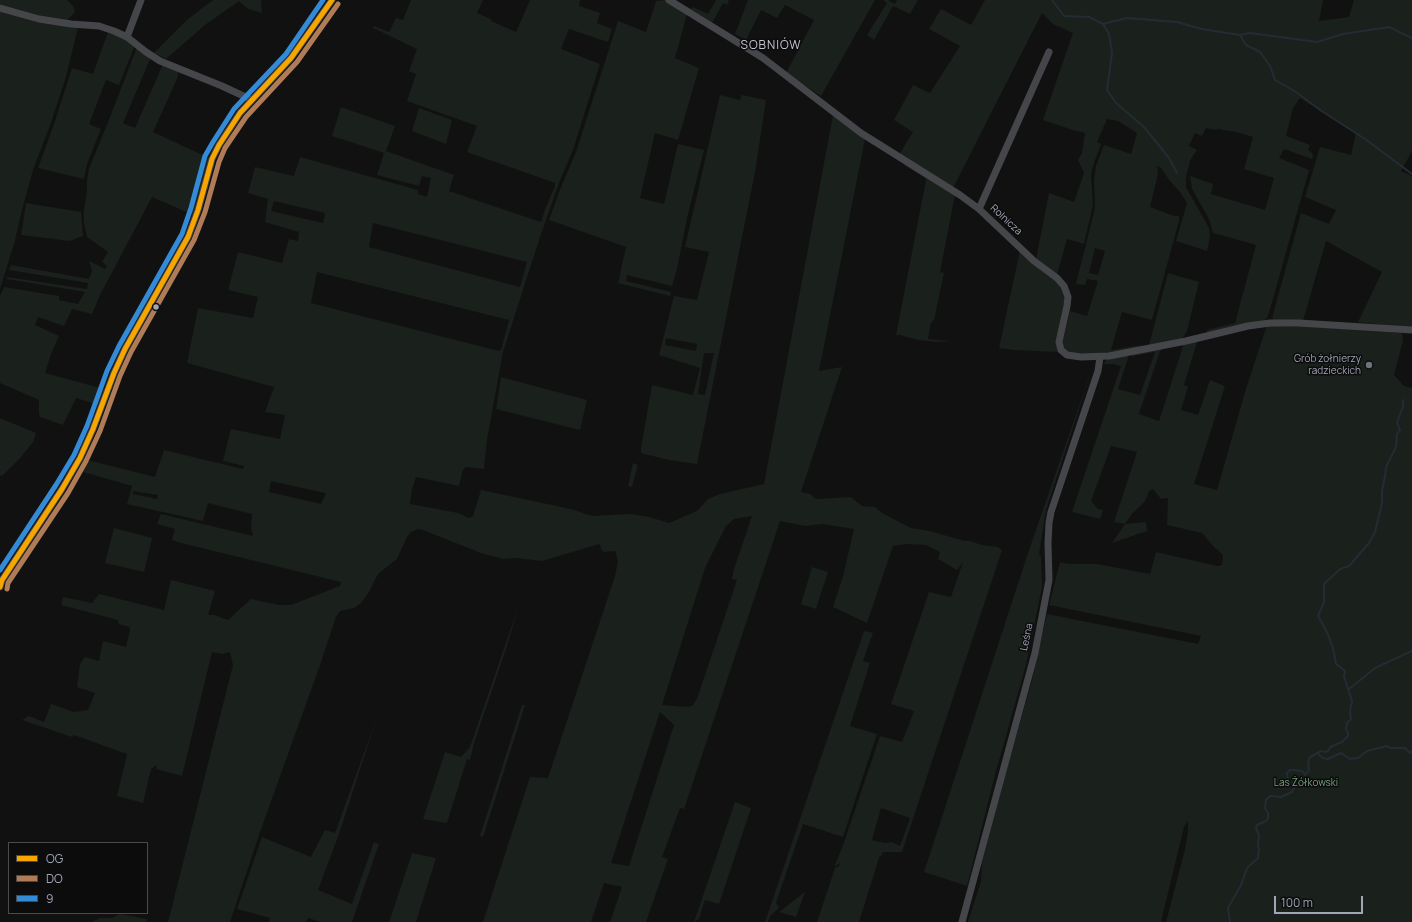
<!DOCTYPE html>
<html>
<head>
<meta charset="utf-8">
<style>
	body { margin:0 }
	#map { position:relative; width:1412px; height:922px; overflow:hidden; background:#111; font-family:Manrope,sans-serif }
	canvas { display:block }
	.legend { position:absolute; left:8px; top:842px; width:140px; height:72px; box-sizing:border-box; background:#0c0c0d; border:1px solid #484a50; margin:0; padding:5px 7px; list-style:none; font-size:12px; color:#a1a6b4 }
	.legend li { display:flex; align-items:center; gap:8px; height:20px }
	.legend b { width:20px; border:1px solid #484a50 }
	.scale { position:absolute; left:1274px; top:896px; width:89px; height:18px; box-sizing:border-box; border:2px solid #a1a6b4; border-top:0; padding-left:5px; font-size:12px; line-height:14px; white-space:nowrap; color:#a1a6b4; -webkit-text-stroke:3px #0c0c0d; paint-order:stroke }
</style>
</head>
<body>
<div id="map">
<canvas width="1412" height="922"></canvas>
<ul class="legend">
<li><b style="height:5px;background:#f7a600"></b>OG</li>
<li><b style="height:5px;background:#b07c57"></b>DO</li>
<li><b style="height:5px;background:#338bd7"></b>9</li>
</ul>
<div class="scale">100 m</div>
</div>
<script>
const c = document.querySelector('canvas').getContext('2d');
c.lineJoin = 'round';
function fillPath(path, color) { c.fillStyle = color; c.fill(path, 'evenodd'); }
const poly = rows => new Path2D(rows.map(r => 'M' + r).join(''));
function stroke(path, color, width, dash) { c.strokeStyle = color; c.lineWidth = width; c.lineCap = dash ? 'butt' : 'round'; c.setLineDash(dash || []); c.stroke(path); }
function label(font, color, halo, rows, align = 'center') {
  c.font = font + ' Manrope,sans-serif'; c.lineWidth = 3; c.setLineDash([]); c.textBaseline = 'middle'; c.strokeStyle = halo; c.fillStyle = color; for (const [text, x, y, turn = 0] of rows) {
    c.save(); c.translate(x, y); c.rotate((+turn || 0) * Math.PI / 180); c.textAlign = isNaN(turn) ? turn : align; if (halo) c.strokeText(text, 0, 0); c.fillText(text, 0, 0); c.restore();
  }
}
fillPath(poly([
	[0,0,67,0,73,6,75,12,66,21,40,17,0,6],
	[213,0,261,0,262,13,248,9,239,1,205,25,166,59,154,53,188,19],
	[411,0,483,0,477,13,491,19,491,21,516,32,530,0,580,0,579,6,600,13,597,23,612,29,608,42,569,29,561,49,600,64,573,150,559,183,540,237,503,352,487,440,484,469,466,467,463,470,459,486,416,477,412,489,410,504,458,513,469,518,473,516,481,490,571,509,592,516,631,514,649,517,669,523,697,511,708,499,720,494,764,484,833,115,883,148,882,151,879,147,865,139,819,371,842,367,801,492,810,494,816,499,851,497,862,506,875,507,882,513,911,528,930,531,965,541,970,541,982,545,998,547,1002,550,902,852,883,852,881,857,880,855,859,922,817,922,835,868,839,866,840,863,834,867,842,848,880,736,902,742,914,711,891,704,929,592,951,597,963,562,957,570,938,559,940,552,926,545,906,544,893,546,867,623,833,607,843,576,854,529,822,524,805,526,780,521,684,809,680,808,662,857,668,859,646,922,610,922,622,887,604,883,591,922,483,922,530,777,548,778,615,576,618,561,615,551,603,552,599,544,542,561,516,558,503,559,481,553,423,530,418,529,411,532,407,537,397,559,378,574,369,592,361,603,354,608,340,611,336,617,319,668,259,835,230,922,168,922,233,665,230,652,222,654,212,652,182,776,156,769,157,765,151,769,143,803,117,796,127,754,74,735,72,737,22,720,29,716,44,722,51,704,74,712,88,710,95,693,77,687,80,664,85,657,99,661,103,641,126,647,130,630,129,627,119,624,118,620,61,605,63,597,92,603,99,594,164,610,171,580,215,591,208,615,214,615,228,620,251,599,279,605,291,605,340,586,341,582,181,543,172,540,175,529,157,524,161,514,253,536,251,527,252,514,208,503,203,521,127,504,132,486,80,471,87,460,155,477,164,450,243,469,244,466,223,461,231,429,280,439,285,415,265,412,274,387,187,363,198,308,253,318,258,297,228,290,238,252,282,263,289,239,298,241,299,232,265,222,268,199,248,193,255,167,294,176,300,157,418,190,418,194,427,197,431,178,422,176,419,186,377,175,384,153,332,136,341,107,395,126,386,151,454,175,449,191,541,222,546,207,555,186,555,183,467,152,477,126,407,101,416,74,409,71,417,49,373,28,374,26,389,32,396,18,403,20],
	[274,201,325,213,323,223,271,211],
	[373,223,527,262,520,287,369,247],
	[317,272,509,320,501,350,499,351,311,303],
	[271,481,325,493,326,493,321,504,269,492],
	[133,491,158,495,158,496,157,499,133,494],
	[752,516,734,569,732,579,737,580,697,699,692,706,687,707,662,705,705,568,726,526,734,519],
	[660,712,674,725,629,866,611,863],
	[881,808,910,818,900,846,892,842,885,843,872,840],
	[666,0,687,14,675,58,699,68,678,140,655,133,640,198,664,204,678,144,704,150,687,218,677,269,672,286,627,275,626,281,671,292,670,296,618,283,626,247,549,220,561,187,576,152,618,21,646,32,656,1],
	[716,0,729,0,727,5,723,3,712,23,690,9,693,7,708,14],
	[748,0,875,0,821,96,786,73,814,20,785,5,777,18,761,10,746,40,735,34],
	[883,0,888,0,895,4,897,0,918,0,910,14,893,6,874,40,867,35,887,3],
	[985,0,1323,0,1319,21,1349,17,1354,0,1412,0,1412,151,1401,171,1412,176,1412,328,1358,322,1382,272,1326,241,1303,321,1275,320,1272,318,1301,213,1329,224,1336,210,1305,197,1320,147,1351,155,1356,133,1300,98,1293,108,1286,136,1310,145,1308,150,1311,152,1313,155,1312,159,1284,149,1279,158,1309,170,1269,313,1267,318,1263,321,1234,326,1207,333,1207,330,1235,323,1256,245,1213,233,1209,219,1192,189,1190,176,1213,184,1211,194,1265,210,1274,178,1244,169,1253,137,1236,132,1218,129,1216,130,1206,128,1202,136,1195,133,1189,146,1197,150,1189,162,1190,163,1186,176,1186,187,1209,228,1210,237,1207,251,1176,241,1187,203,1180,192,1170,181,1161,168,1157,166,1158,174,1150,207,1174,216,1179,216,1179,221,1152,320,1122,312,1111,350,1142,345,1141,347,1100,355,1071,353,1064,349,1062,344,1070,311,1087,316,1098,281,1087,279,1085,285,1076,284,1095,208,1094,180,1096,166,1104,145,1131,154,1137,133,1118,121,1107,119,1097,142,1101,144,1094,163,1091,174,1093,205,1084,244,1067,239,1057,275,1036,259,1049,193,1074,202,1084,173,1078,160,1082,153,1085,133,1073,130,1043,120,1073,33,1053,24,1042,13,953,188,899,155,913,132,894,120,913,85,930,93,960,46,929,29,941,9,971,25],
	[1095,248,1105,251,1098,275,1089,273],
	[0,11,78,27,66,77,51,123,33,170,22,210,14,244,0,289],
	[109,29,135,45,119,85,106,80,89,124,101,129,87,164,84,179,38,168,54,124,72,68,93,74],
	[137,47,151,57,123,123,135,128,163,64,179,71,177,79,153,132,209,158,193,215,152,197,100,295,92,314,72,309,64,326,38,317,35,325,59,336,51,354,45,373,104,389,98,405,76,398,63,425,40,417,39,413,39,400,0,383,0,296,4,287,59,296,59,300,78,304,85,292,7,279,7,277,87,289,88,283,9,270,11,265,89,279,92,271,89,261,105,269,107,266,102,262,108,252,87,237,84,223,84,210,87,191,87,180,89,169,110,117],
	[720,95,740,100,742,95,766,100,755,172,697,464,669,460,641,453,641,448,652,385,693,395,700,368,659,355,674,296,697,300,709,252,685,247],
	[666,338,697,344,696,351,665,345],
	[704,353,714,353,705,395,698,394],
	[419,108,452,120,446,144,412,131],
	[904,162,955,195,940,272,944,273,934,320,931,323,928,339,951,341,938,342,918,340,900,335,896,335,926,180,925,178,904,165],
	[26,203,81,212,83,236,70,241,21,235],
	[1019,249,1060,284,1065,300,1059,351,1057,352,1014,350,999,348,1019,255],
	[1168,273,1199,282,1187,331,1182,339,1149,345],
	[1267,325,1291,327,1301,326,1402,333,1403,340,1394,375,1404,386,1412,388,1412,922,1166,922,1185,849,1188,832,1188,821,1184,827,1161,922,968,922,981,881,982,863,1004,779,1032,680,1047,614,1198,644,1201,636,1049,605,1060,562,1069,564,1097,564,1150,574,1156,552,1217,566,1222,565,1223,555,1213,546,1202,533,1167,525,1168,498,1161,499,1153,489,1149,491,1145,501,1132,514,1125,524,1146,522,1147,531,1112,543,1125,524,1114,522,1137,452,1111,446,1091,501,1098,509,1103,510,1100,519,1072,512,1121,366,1113,364,1104,364,1105,361,1112,356,1128,356,1128,358,1118,389,1140,395,1155,352,1133,356,1132,358,1132,353,1163,348,1160,351,1139,414,1159,421,1184,343,1198,339,1184,385,1188,387,1181,410,1198,415,1210,380,1225,386,1194,484,1217,490,1245,392],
	[1094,363,1046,510,1039,554,1041,557,1042,587,1026,665,995,775,967,886,924,872,1028,553],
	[501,377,587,400,580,430,496,409],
	[0,418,36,433,33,442,21,457,2,476,0,475],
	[633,463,638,465,632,487,628,486],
	[114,528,152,538,144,572,105,563],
	[812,567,828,572,816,609,801,604],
	[519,605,506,649,474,743,470,760,467,759,447,823,423,819,445,752,461,757,470,747],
	[864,631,873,633,863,661,870,663,850,726,877,734,843,837,803,824,776,903,779,908,771,915,768,922,765,922],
	[522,705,525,705,483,837,480,836],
	[377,717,339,834,318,890,352,904,374,842,379,844,352,922,321,922,308,918,306,922,269,922,270,918,237,909,262,837,311,857,325,830,335,833],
	[735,802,751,808,719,904,705,900,699,919,694,922],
	[412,853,436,858,416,922,389,922],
	[805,892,796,917,779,912],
	[120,914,147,919,146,922,92,922,100,918,112,918]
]), '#1a201b');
stroke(poly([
	[1052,0,1064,16,1089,17,1103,24,1127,18,1177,22,1202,29,1240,35,1250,33,1317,42,1343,34,1389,27,1412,38],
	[1103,24,1109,34,1112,53,1107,90,1116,103,1144,127,1169,158,1177,173],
	[1240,35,1246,45,1260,52,1270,66,1275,80,1296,92,1320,110,1365,139,1412,174],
	[1349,689,1375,668,1412,651],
	[1317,753,1323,758,1328,759,1341,753,1350,759,1358,758,1367,751,1387,746,1390,748,1405,748,1410,753,1412,751],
	[1230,922,1228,908,1241,885,1246,871,1248,867,1258,858,1259,849,1258,846,1259,835,1257,831,1256,827,1257,825,1266,821,1268,818,1268,813,1265,808,1266,800,1270,796,1281,797,1292,792,1296,785,1291,782,1288,782,1287,773,1290,770,1294,770,1302,771,1305,775,1309,770,1308,762,1310,757,1321,751,1326,752,1329,750,1330,747,1342,742,1348,736,1348,733,1346,729,1347,723,1351,719,1350,711,1352,701,1344,676,1345,671,1336,664,1333,648,1327,632,1318,616,1324,602,1324,584,1340,569,1349,566,1369,543,1375,532,1382,503,1382,491,1385,476,1386,467,1396,447,1397,434,1400,430,1397,423,1403,406,1403,400]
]), '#242c33', 2);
stroke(poly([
	[669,0,763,58,861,133,960,195,979,209,1034,261,1057,278,1064,286,1068,297,1067,306,1059,342,1061,350,1067,355,1081,357,1109,356,1186,341,1248,326,1270,323,1299,323,1412,330],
	[0,8,39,19,71,24,99,26,114,31,127,37,146,52,160,61,222,86,252,100],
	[127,37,141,0],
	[979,209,1049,52],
	[0,587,2,580,62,489,80,458,93,429,114,373,125,349,188,237,198,210,212,159,219,145,240,113,291,58,332,0],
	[962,922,1035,653,1049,580,1048,543,1049,523,1051,512,1098,371,1100,357]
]), '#45464a', 7);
stroke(poly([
	[0,587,2,580,62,489,80,458,93,429,114,373,125,349,188,237,198,210,212,159,219,145,240,113,291,58,332,0]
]), '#f7a600', 5);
stroke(poly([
	[7,589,8,583,68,493,86,461,100,431,120,376,131,352,194,240,205,212,219,162,225,148,246,117,297,62,338,4]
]), '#b07c57', 5);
stroke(poly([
	[0,570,56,485,74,455,87,426,107,371,119,346,182,234,191,208,205,156,213,142,234,109,286,54,323,0]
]), '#338bd7', 5);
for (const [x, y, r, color] of [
	[156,307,3.5,"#a1a6b4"],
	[1369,365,4,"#6f727b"]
]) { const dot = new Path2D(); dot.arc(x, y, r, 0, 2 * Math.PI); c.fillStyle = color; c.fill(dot); stroke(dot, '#0c0c0d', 1.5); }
label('10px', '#a1a6b4', '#0c0c0d', [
	["Rolnicza",1006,220,43],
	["Leśna",1027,637,-78]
]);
label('10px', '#a1a6b4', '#0c0c0d', [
	["Grób żołnierzy",1361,359],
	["radzieckich",1361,371]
], 'right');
label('10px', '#76a07b', '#0c0c0d', [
	["Las Żółkowski",1306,783]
]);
c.letterSpacing = '1px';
label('12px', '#c2c5d0', '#0c0c0d', [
	["SOBNIÓW",771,46]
]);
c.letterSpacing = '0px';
</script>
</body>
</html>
